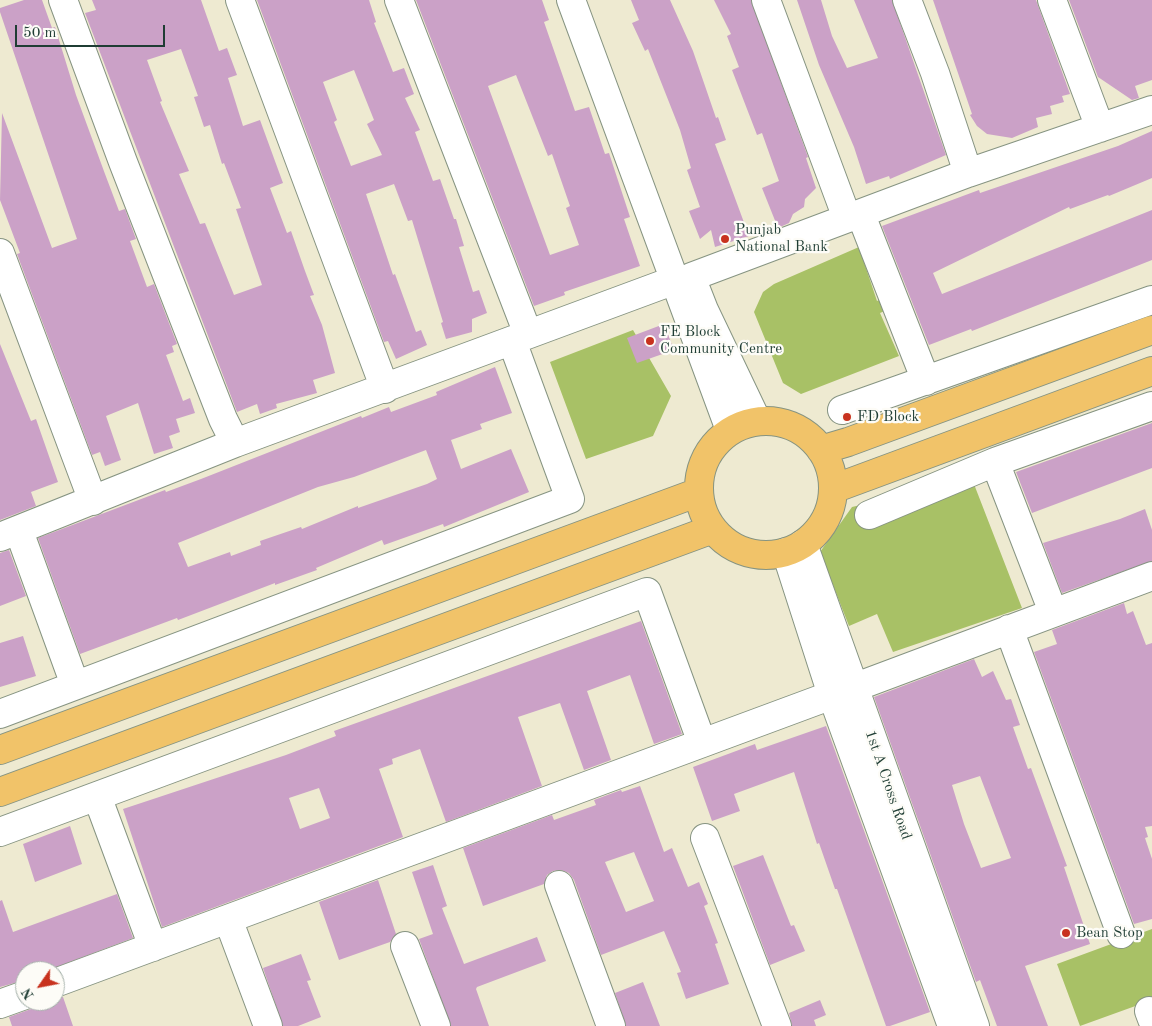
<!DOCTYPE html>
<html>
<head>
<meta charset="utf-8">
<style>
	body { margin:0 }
	#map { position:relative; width:1152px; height:1026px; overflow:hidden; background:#eeead1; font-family:"Old Standard TT",serif }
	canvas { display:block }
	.north { position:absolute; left:15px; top:961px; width:50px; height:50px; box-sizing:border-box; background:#fdfcf7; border:1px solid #a4b0a9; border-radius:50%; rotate:237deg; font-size:14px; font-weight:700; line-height:20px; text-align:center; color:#1f3d34 }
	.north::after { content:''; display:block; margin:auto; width:18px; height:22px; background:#c8321e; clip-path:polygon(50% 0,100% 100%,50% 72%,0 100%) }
	.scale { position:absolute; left:15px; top:25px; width:150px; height:22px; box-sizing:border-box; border:2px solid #1f3d34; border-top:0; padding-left:6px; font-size:15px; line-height:18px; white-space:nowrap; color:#1f3d34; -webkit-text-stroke:4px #fdfcf7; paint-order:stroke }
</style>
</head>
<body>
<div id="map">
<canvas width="1152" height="1026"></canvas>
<div class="north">N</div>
<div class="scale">50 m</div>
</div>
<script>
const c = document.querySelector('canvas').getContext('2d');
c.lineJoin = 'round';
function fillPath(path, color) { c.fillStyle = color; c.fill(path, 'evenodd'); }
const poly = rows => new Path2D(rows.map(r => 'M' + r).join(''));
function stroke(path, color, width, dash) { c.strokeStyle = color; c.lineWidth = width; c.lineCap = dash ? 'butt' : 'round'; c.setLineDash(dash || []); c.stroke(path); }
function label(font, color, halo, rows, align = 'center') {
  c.font = font + ' "Old Standard TT",serif'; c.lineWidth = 4.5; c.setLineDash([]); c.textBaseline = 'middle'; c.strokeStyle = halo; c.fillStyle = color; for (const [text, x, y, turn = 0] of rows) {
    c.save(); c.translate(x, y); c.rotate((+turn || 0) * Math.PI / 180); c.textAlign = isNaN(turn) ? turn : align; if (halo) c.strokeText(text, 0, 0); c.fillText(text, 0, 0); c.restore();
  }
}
fillPath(poly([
	[859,247,877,301,890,295,894,307,880,313,899,356,801,394,783,383,754,312,763,292,774,284],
	[633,330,671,396,653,436,586,459,550,362],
	[972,479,1022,608,893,652,877,614,849,626,820,552,852,507],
	[1152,929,1152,1000,1080,1026,1057,964]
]), '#a8c166');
fillPath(poly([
	[24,0,42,0,52,28,55,27,76,95,105,174,119,211,125,209,136,239,130,241,147,287,154,284,177,344,172,346,174,352,166,355,183,401,190,398,195,413,176,419,180,432,169,436,173,448,154,454,138,403,106,416,121,460,105,466,100,452,92,455,17,254,20,253,0,200,2,113,52,248,77,239,0,12,0,8],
	[92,0,201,0,219,51,227,48,237,75,228,78,243,126,260,120,283,183,270,188,287,233,291,231,305,271,314,295,310,296,322,325,335,373,313,380,317,393,276,404,277,408,260,414,257,404,237,412,85,13,96,10],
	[181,49,198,96,194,97,204,127,210,125,222,164,224,163,241,208,236,209,262,285,234,295,205,223,200,224,179,174,189,171,160,102,162,101,147,60],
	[257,0,369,0,376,22,374,23,393,72,404,68,414,94,405,98,420,130,415,132,433,181,440,179,454,219,456,219,464,246,459,247,473,292,479,290,487,313,472,319,472,332,446,339,441,323,443,322,412,220,408,221,394,184,366,194,393,275,395,274,416,332,421,330,427,345,396,359,388,341,384,342],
	[354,70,374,120,367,124,382,155,351,166,334,122,337,120,323,82],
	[416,0,542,0,549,20,544,22,575,111,589,107,605,154,609,153,630,217,624,219,640,266,564,292,565,295,534,306],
	[516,75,548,156,552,154,570,206,566,208,579,245,550,255,488,86],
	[631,0,670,0,693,51,716,118,718,117,726,140,715,144,749,236,715,247,711,230,700,239,689,211,700,207,687,170,691,168,680,130,648,49,645,51,632,23,639,20],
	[714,0,751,0,808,157,806,158,816,188,805,199,804,207,793,214,789,223,778,228,762,188,779,181,762,133,757,135,732,70,739,67,727,36,731,34],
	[797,0,821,0,832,36,847,68,878,58,854,0,892,0,946,155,890,179,889,176,866,184,854,147,819,65],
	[933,0,1036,0,1070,94,1062,96,1064,102,1050,106,1052,114,1036,118,1038,127,1012,138,987,134,977,126,970,115,972,114],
	[1069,0,1152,0,1152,80,1135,86,1139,98,1132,100,1098,77],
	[1152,131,1152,178,1109,196,1108,195,1070,209,1069,207,933,273,942,294,1152,210,1152,260,972,331,971,329,929,345,882,226,979,190,980,193,1118,146],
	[664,324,674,350,637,363,627,338],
	[0,344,31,421,36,419,58,482,31,492,36,506,0,520],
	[495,367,512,413,480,424,482,429,451,440,461,469,511,449,529,492,444,527,443,524,384,545,382,540,316,568,317,570,275,585,275,583,178,620,177,618,80,654,38,538,165,490,166,492,201,479,361,416,362,418,389,407,391,412,437,395,436,392],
	[426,450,437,479,427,484,358,508,358,506,302,529,301,527,260,541,261,545,231,556,230,552,188,567,178,543,318,487,354,477],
	[1152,423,1152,468,1032,513,1016,472],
	[1145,509,1152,530,1152,561,1062,593,1043,543,1120,519],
	[9,550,26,596,0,606,0,553],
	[1124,603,1127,614,1133,611,1146,645,1152,643,1152,826,1145,827,1148,837,1145,838,1152,859,1152,919,1134,924,1034,652,1057,644,1052,630],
	[641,621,682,734,654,744,630,675,587,691,611,760,584,770,560,703,518,717,542,786,446,822,420,749,392,759,393,764,379,769,403,837,162,927,123,809,286,755,336,736,334,731],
	[319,788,330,818,300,829,289,798],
	[23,636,36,676,0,687,0,643],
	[974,659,982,677,993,671,1006,700,1011,699,1020,725,1013,727,1028,769,1031,768,1067,866,1064,867,1090,944,1025,966,1048,1026,997,1026,980,980,976,982,874,697],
	[980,776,1011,858,981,868,964,824,952,785],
	[826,726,930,1012,890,1026,886,1026,837,889,835,889,819,843,817,844,794,772,734,794,740,811,712,821,693,767,755,744,757,750],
	[640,786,664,852,672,848,688,887,699,882,708,904,704,906,718,943,715,944,729,984,686,999,677,973,681,972,664,931,601,955,574,880,569,873,561,870,553,871,547,875,544,884,483,906,463,848,552,815,554,820,596,805,594,800,621,790,622,792],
	[634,852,654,901,626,912,605,862],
	[70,826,82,864,35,882,23,844],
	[763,855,791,926,794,925,805,951,770,965,733,866],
	[433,865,447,906,442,908,464,964,537,937,546,961,477,987,476,989,489,1026,451,1026,419,939,433,934,412,872],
	[378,880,396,934,390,942,339,960,319,902],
	[117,894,133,938,46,971,25,971,25,980,0,987,0,901,2,900,13,932],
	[301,954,311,980,307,981,321,1017,298,1026,283,1026,263,968],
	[643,982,660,1026,626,1026,615,993],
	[63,997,73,1026,12,1026,9,1017,31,1009,39,1001,55,1001,55,998],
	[820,1000,826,1015,814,1020,816,1026,792,1026,789,1013]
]), '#cba1c7');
const minor = poly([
	[63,0,123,162,223,419,235,443],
	[240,0,385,389],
	[399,0,528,334],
	[571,0,730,430],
	[766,0,847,218],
	[907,0,935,73,968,173],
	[1052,0,1100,128],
	[861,215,926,381],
	[0,253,93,501],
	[691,277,968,173,1152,110],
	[695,287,704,310,757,421],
	[842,410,1152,300],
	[995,462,1053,612],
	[869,515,995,462,1152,406],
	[19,531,75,685],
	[0,537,235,443,675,280],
	[803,544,975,1026],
	[786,552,832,695,952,1026],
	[1009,629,1121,934],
	[853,688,1152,576],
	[0,714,570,499,512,341],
	[97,796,153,947],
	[0,832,647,592,702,743],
	[705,838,777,1026],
	[559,885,611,1026],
	[228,919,268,1026],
	[405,946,436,1026],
	[55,983,832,695],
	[0,1004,25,995],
	[1149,1011,1152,1019]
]);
const major = poly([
	'699 488a67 67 0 1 1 134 0a67 67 0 1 1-134 0Z',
	[821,450,848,442,1152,330],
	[833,489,1152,371],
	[0,750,699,492],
	[0,792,713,529]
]);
stroke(minor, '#869482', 30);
stroke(major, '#869482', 30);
stroke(minor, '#fff', 28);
stroke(major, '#f1c369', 28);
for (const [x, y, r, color] of [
	[725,239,5,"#c8321e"],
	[650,341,5,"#c8321e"],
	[847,417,5,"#c8321e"],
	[1066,933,5,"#c8321e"]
]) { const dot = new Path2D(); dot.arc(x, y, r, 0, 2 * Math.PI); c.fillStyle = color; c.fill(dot); stroke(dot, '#fdfcf7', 2); }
label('15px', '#1f3d34', '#fdfcf7', [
	["Punjab",735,230],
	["National Bank",735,247],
	["FE Block",660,332],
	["Community Centre",660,349],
	["FD Block",857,417],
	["Bean Stop",1076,933]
], 'left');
label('15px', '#1f3d34', '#fdfcf7', [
	["1st A Cross Road",888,785,71]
]);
</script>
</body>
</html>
